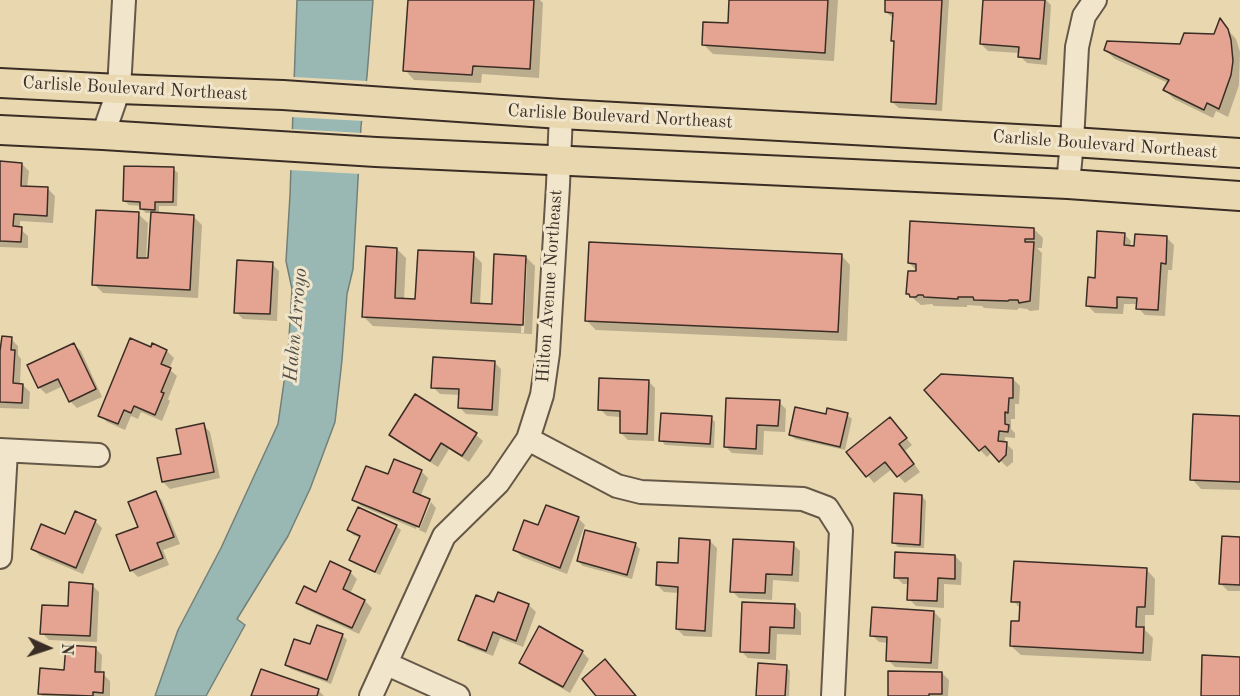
<!DOCTYPE html>
<html>
<head>
<meta charset="utf-8">
<style>
	body { margin:0 }
	#map { position:relative; width:1240px; height:696px; overflow:hidden; background:#e9d8af; font-family:"Old Standard TT",serif }
	canvas { display:block }
	.north { position:absolute; left:18px; top:618px; width:60px; height:60px; -webkit-text-stroke:4px #f1e6cb; paint-order:stroke; rotate:93deg; font-size:16px; font-weight:700; line-height:24px; text-align:center; color:#3a2d25 }
	.north::after { content:''; display:block; margin:auto; width:21px; height:27px; background:#3a2d25; clip-path:polygon(50% 0,100% 100%,50% 72%,0 100%) }
</style>
</head>
<body>
<div id="map">
<canvas width="1240" height="696"></canvas>
<div class="north">N</div>
</div>
<script>
const c = document.querySelector('canvas').getContext('2d');
c.lineJoin = 'round';
function fillPath(path, color) { c.fillStyle = color; c.fill(path, 'evenodd'); }
const poly = rows => new Path2D(rows.map(r => 'M' + r).join(''));
function stroke(path, color, width, dash) { c.strokeStyle = color; c.lineWidth = width; c.lineCap = dash ? 'butt' : 'round'; c.setLineDash(dash || []); c.stroke(path); }
function label(font, color, halo, rows, align = 'center') {
  c.font = font + ' "Old Standard TT",serif'; c.lineWidth = 6; c.setLineDash([]); c.textBaseline = 'middle'; c.strokeStyle = halo; c.fillStyle = color; for (const [text, x, y, turn = 0] of rows) {
    c.save(); c.translate(x, y); c.rotate((+turn || 0) * Math.PI / 180); c.textAlign = isNaN(turn) ? turn : align; if (halo) c.strokeText(text, 0, 0); c.fillText(text, 0, 0); c.restore();
  }
}
const water = poly([
	[297,0,373,0,367,76,361,126,353,269,347,294,342,360,335,422,310,489,288,536,237,619,245,625,206,696,155,696,178,630,221,548,278,424,288,354,292,289,286,261,290,195,297,0]
]);
fillPath(water, '#99b8b3');
stroke(water, '#73807a', 1.5);
fillPath(poly([
	[293,77,367,81,364,121,290,117],
	[290,129,363,133,361,174,288,170]
]), '#e9d8af');
fillPath(poly([
	[409,0,540,0,543,3,539,78,482,74,481,83,414,80,405,70],
	[731,0,838,0,834,61,713,54,704,45,729,25],
	[887,0,949,0,942,111,899,108,892,102,896,43,893,40,894,19,886,12],
	[984,0,1046,0,1051,5,1047,65,1027,63,1020,56,1020,53,988,51,981,44],
	[1220,21,1236,39,1240,52,1239,85,1228,117,1216,111,1213,118,1174,99,1165,90,1168,83,1115,59,1105,50,1181,45,1215,35],
	[0,163,22,164,29,171,27,188,48,189,55,196,53,223,20,221,20,229,28,236,28,248,0,247],
	[173,169,178,173,177,206,159,206,159,214,193,216,202,225,198,298,103,293,94,284,138,214,148,223,146,260,150,260,152,213,146,213,141,209,141,206,129,205,124,201],
	[1034,229,1043,238,1042,248,1037,248,1042,253,1039,310,1030,311,1027,309,1019,308,1017,310,984,308,982,306,967,305,967,307,934,306,932,304,921,305,908,294,919,273,909,263],
	[1124,234,1131,241,1130,247,1167,238,1174,245,1172,270,1168,270,1165,316,1145,315,1138,308,1138,304,1124,304,1123,314,1095,313,1088,306,1096,279],
	[397,249,406,258,404,300,417,301,473,254,482,263,480,305,493,306,526,257,535,266,532,334,373,326,364,317],
	[524,264,527,264,524,333,521,333],
	[841,255,850,265,847,341,596,330,587,321],
	[272,264,279,271,277,321,243,319,236,312],
	[11,339,18,346,18,355,21,359,20,385,23,385,30,392,29,409,0,408,0,352],
	[74,345,81,351,102,397,77,408,70,401,63,386,46,394,39,387],
	[151,349,167,351,174,358,169,369,177,376,168,399,170,401,162,421,141,412,138,419,131,416,125,430,107,422,100,415],
	[494,362,501,369,498,416,466,414,459,407,460,395,440,394,433,387],
	[1013,379,1020,386,1019,404,1015,404,1015,419,1011,419,1011,429,1015,433,1015,438,1005,437,1005,443,1013,450,1013,462,1007,467,992,452,987,457,980,450],
	[648,381,655,388,654,441,628,440,621,433,621,417,607,416,600,409],
	[779,402,786,409,785,432,764,431,763,455,732,453,725,446],
	[847,415,852,419,845,450,795,439,790,434,827,416],
	[711,418,715,422,714,448,665,445,661,440],
	[1240,418,1240,490,1201,489,1192,479],
	[890,419,912,445,905,451,920,472,905,483,892,469,874,483,848,452],
	[203,425,210,432,220,478,170,489,163,482],
	[391,435,476,435,483,441,469,462,449,449,438,467,398,442],
	[421,471,428,478,420,497,431,502,428,502,416,529,361,506,354,499,389,476],
	[155,493,162,500,180,544,163,550,169,565,138,577,131,570,140,528],
	[922,496,926,501,924,548,898,547,893,542],
	[431,502,436,508,426,533,419,530],
	[578,518,585,525,567,574,522,557,515,550,539,527],
	[95,521,102,528,83,574,40,556,33,549,66,536],
	[396,526,401,530,380,575,355,564,351,560,361,538,353,535,349,530],
	[1240,538,1240,591,1228,591,1221,584],
	[710,541,717,548,712,637,684,636,677,629,679,593,664,592,657,585,679,565],
	[635,544,640,549,632,579,583,566,578,561],
	[793,544,800,551,799,582,773,580,772,600,739,598,732,591],
	[955,556,962,563,961,585,944,584,944,608,916,606,909,599,910,584,903,584,896,577],
	[1146,569,1155,579,1154,615,1145,615,1145,630,1153,638,1151,661,1021,655,1011,646,1020,622,1021,609,1013,601],
	[350,572,357,579,350,594,365,601,372,608,359,634,305,609,298,602,317,594],
	[92,585,99,592,97,642,49,640,42,633],
	[499,594,529,605,536,612,523,647,500,638,493,656,467,646,460,639,495,604],
	[795,606,801,613,801,635,777,634,776,660,748,658,741,651],
	[934,612,941,619,938,669,895,667,888,660,888,643,879,642,872,635],
	[342,635,347,640,331,684,291,669,286,665,311,646],
	[95,648,102,655,101,674,103,674,110,681,110,696,42,696,40,694],
	[582,652,589,659,570,693,528,669,521,662],
	[786,666,790,671,789,696,758,696],
	[942,673,949,680,948,696,889,696],
	[318,690,324,696,253,696]
]), '#0003');
const building = poly([
	[408,0,534,0,530,69,473,66,472,75,403,71,408,0],
	[729,0,828,0,825,53,702,45,703,22,728,23,729,0],
	[885,0,942,0,936,104,891,102,894,41,891,41,893,13,885,12,885,0],
	[983,0,1045,0,1040,59,1018,57,1019,47,980,44,983,0],
	[1220,18,1228,29,1231,40,1233,61,1231,75,1219,109,1207,103,1204,110,1163,90,1169,80,1104,50,1107,41,1180,44,1184,33,1214,34,1220,18],
	[0,161,22,163,21,186,48,187,47,216,14,214,13,226,22,227,21,242,0,241,0,161],
	[124,166,174,167,173,202,155,202,155,210,140,209,140,202,123,201,124,166],
	[96,210,139,212,137,258,148,258,151,212,194,215,190,290,92,285,96,210],
	[910,221,1034,228,1034,239,1025,239,1025,242,1034,242,1030,301,1019,303,1018,300,1009,300,1008,301,974,300,973,297,958,297,958,299,924,297,923,295,918,295,916,297,910,297,909,294,906,294,908,271,916,271,916,264,908,263,910,221],
	[1097,231,1125,233,1124,245,1134,246,1135,234,1167,236,1166,264,1161,263,1158,310,1136,309,1137,298,1117,297,1117,308,1086,306,1088,277,1095,278,1097,231],
	[589,242,842,254,838,332,585,321,589,242],
	[366,246,397,248,395,298,415,299,418,250,474,252,471,303,492,304,494,254,526,256,523,325,362,317,366,246],
	[237,260,273,262,270,314,234,313,237,260],
	[2,336,12,337,11,350,15,350,13,383,23,384,22,403,0,402,0,351,2,336],
	[130,338,151,347,152,343,167,350,161,364,171,368,161,392,164,393,155,415,134,406,131,413,124,410,118,424,98,416,130,338],
	[74,343,96,389,69,402,58,379,38,388,27,365,74,343],
	[433,357,495,361,492,410,458,408,459,389,431,388,433,357],
	[941,374,1013,378,1013,398,1009,398,1008,413,1005,412,1005,424,1009,425,1008,432,999,431,998,441,1007,442,1006,455,999,462,985,446,979,451,924,390,941,374],
	[599,378,649,380,647,434,620,433,620,411,598,410,599,378],
	[415,394,477,433,462,456,441,443,430,461,389,435,415,394],
	[726,398,780,400,778,426,757,425,756,449,724,447,726,398],
	[795,407,826,414,827,408,848,413,840,447,789,435,795,407],
	[661,413,712,416,710,444,659,441,661,413],
	[1193,414,1240,416,1240,482,1190,480,1193,414],
	[890,417,907,438,899,444,914,464,897,477,885,462,866,477,846,452,890,417],
	[204,423,214,472,162,482,157,458,181,454,176,429,204,423],
	[394,459,422,470,413,492,430,499,419,527,352,500,366,466,388,474,394,459],
	[156,491,174,537,157,543,163,558,130,571,116,535,138,527,128,502,156,491],
	[894,493,922,495,920,545,892,543,894,493],
	[546,505,579,517,560,568,513,550,524,520,538,525,546,505],
	[358,507,397,525,375,572,349,560,360,536,347,530,358,507],
	[75,511,96,520,76,568,31,549,41,524,65,534,75,511],
	[585,530,636,543,627,575,577,561,585,530],
	[1222,536,1240,537,1240,585,1219,584,1222,536],
	[679,538,710,540,705,631,676,629,678,587,656,585,657,562,678,563,679,538],
	[733,539,794,542,792,575,766,574,765,593,730,592,733,539],
	[895,552,955,555,955,579,938,578,937,601,907,600,908,578,894,578,895,552],
	[330,561,351,571,343,589,365,600,352,628,296,603,304,586,316,592,330,561],
	[1014,561,1147,568,1145,607,1137,607,1136,627,1144,627,1143,653,1010,646,1011,621,1019,621,1020,602,1011,602,1014,561],
	[69,582,93,584,90,636,40,634,42,605,68,606,69,582],
	[498,592,529,604,516,641,493,632,486,651,458,640,476,595,494,602,498,592],
	[742,602,795,604,794,628,770,627,769,653,740,652,742,602],
	[872,607,934,611,931,663,886,661,887,637,870,636,872,607],
	[317,625,343,634,327,680,285,665,294,639,310,644,317,625],
	[539,626,583,651,563,687,519,663,539,626],
	[66,645,96,647,95,672,104,672,103,693,93,692,93,696,38,694,40,668,64,670,66,645],
	[1202,655,1240,657,1240,696,1201,696,1202,655],
	[605,659,636,696,596,696,582,679,605,659],
	[758,663,787,665,785,696,756,696,758,663],
	[261,669,319,689,317,696,251,696,261,669],
	[888,671,942,672,942,694,929,694,929,696,888,696,888,671]
]);
fillPath(building, '#e5a491');
stroke(building, '#3a2d25', 1.5);
const minor = poly([
	[103,135,119,89,124,0],
	[1068,184,1072,142,1077,47,1084,16,1095,0],
	[528,439,617,486,641,492,803,499,827,508,841,530,833,696],
	[0,450,98,455],
	[0,557,6,451],
	[387,664,458,696],
	[371,696,444,536,498,483,528,439,542,395,548,353,558,185,561,114]
]);
const major = poly([
	[0,83,119,89,283,95,561,114,1072,142,1240,153],
	[0,130,103,135,376,152,1068,184,1240,196]
]);
stroke(minor, '#665848', 26);
stroke(major, '#3a2d25', 32);
stroke(minor, '#f1e6cb', 22);
stroke(major, '#e9d8af', 28);
label('18px', '#3a2d25', '#f1e6cb', [
	["Carlisle Boulevard Northeast",135,89,3],
	["Carlisle Boulevard Northeast",620,117,3],
	["Carlisle Boulevard Northeast",1105,145,4],
	["Hilton Avenue Northeast",550,286,-86]
]);
label('italic 20px', '#525048', '#f1e6cb', [
	["Hahn Arroyo",296,325,-85]
]);
</script>
</body>
</html>
